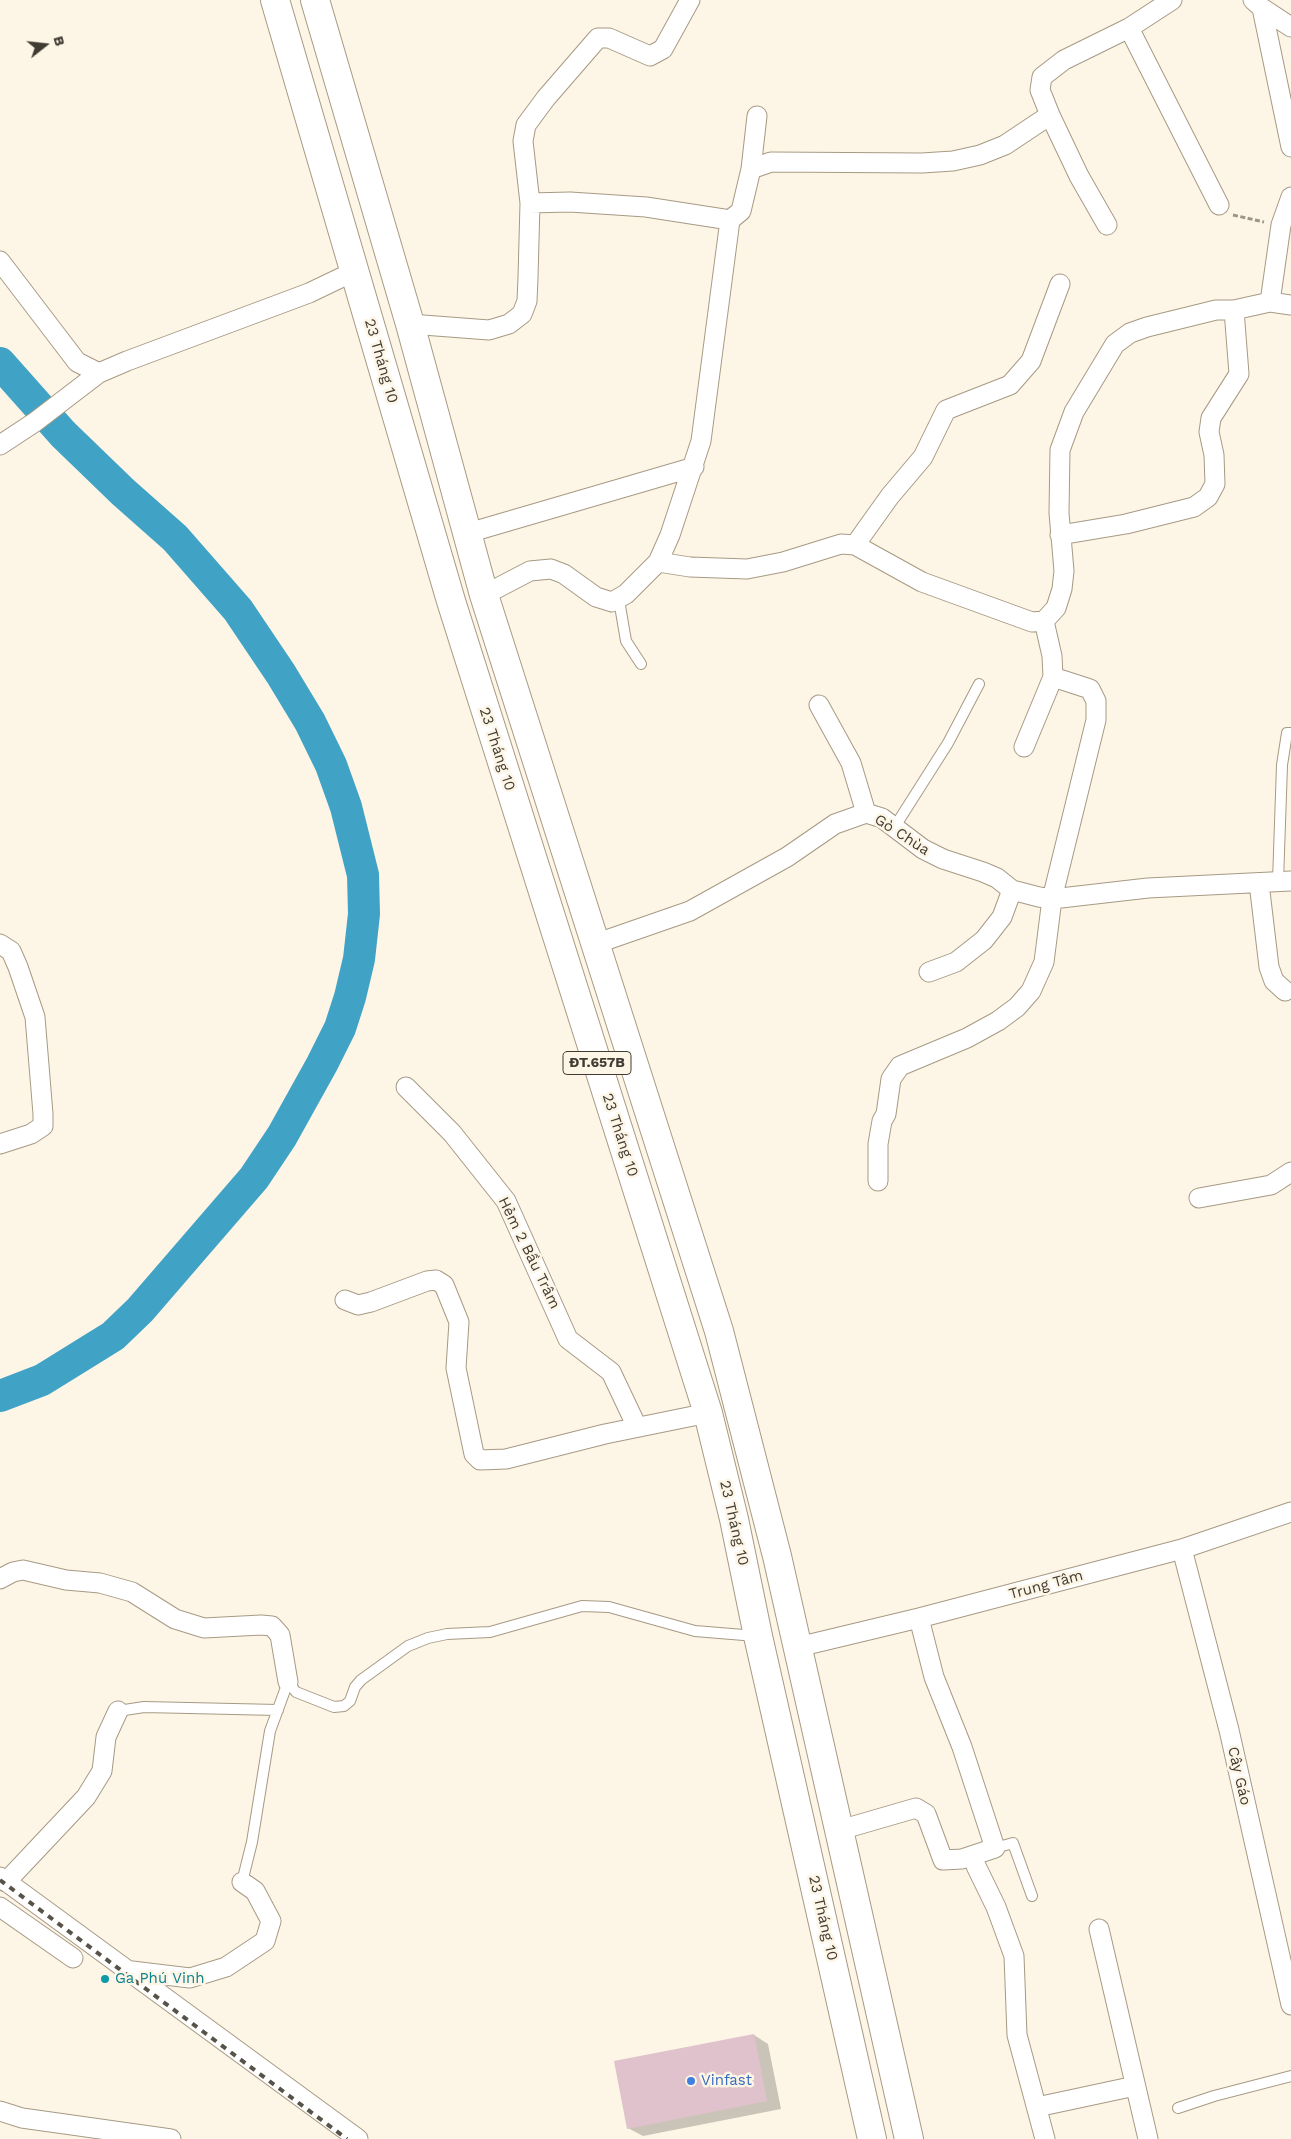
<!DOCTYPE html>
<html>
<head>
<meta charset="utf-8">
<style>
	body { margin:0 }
	#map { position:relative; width:1291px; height:2139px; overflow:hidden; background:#fdf5e6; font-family:"Work Sans",sans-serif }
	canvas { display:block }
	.north { position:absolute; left:20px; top:20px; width:50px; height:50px; -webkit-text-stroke:4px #fdf5e6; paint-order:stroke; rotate:74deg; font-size:14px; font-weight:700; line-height:20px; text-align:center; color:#413c33 }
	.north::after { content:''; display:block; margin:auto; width:18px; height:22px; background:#413c33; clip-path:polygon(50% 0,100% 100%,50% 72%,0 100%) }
</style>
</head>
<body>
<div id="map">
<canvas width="1291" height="2139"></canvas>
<div class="north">B</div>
</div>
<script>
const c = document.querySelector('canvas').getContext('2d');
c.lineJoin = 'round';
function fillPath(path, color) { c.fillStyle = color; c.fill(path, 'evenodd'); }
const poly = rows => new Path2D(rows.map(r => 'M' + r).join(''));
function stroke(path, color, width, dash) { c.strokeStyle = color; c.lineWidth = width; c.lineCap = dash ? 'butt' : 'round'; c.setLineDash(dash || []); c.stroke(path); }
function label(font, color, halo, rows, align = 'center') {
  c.font = font + ' "Work Sans",sans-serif'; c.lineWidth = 5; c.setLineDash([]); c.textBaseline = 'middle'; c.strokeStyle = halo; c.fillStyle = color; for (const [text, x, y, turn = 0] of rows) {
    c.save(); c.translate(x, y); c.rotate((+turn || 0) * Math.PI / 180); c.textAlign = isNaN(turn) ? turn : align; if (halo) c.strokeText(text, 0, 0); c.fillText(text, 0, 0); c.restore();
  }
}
fillPath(poly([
	[754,2035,768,2044,781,2109,643,2136,628,2128]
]), '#0003');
stroke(poly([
	[0,363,63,434,123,492,175,538,238,610,281,674,310,722,331,765,346,807,363,875,364,914,359,959,350,997,340,1028,322,1064,282,1136,254,1178,140,1310,113,1336,42,1380,0,1396]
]), '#40a3c6', 32);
fillPath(poly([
	[754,2034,767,2101,627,2129,614,2061]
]), '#dfc2cb');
const service = poly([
	[619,600,626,641,641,664],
	[894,828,948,743,979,684],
	[1278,881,1282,765,1287,733,1291,733],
	[118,1711,144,1707,278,1710],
	[995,1848,1013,1843,1032,1896],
	[242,1882,252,1842,270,1731,288,1682,296,1692,334,1707,344,1706,350,1701,355,1687,361,1680,408,1646,428,1638,447,1634,490,1632,582,1606,609,1607,695,1631,756,1636],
	[1178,2108,1214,2096,1291,2076]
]);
const minor = poly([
	[1172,0,1129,28,1219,205],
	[1253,0,1262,8,1291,147],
	[1262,8,1291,27],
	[1050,115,1079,176,1107,225],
	[751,169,771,162,922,163,953,161,980,155,1005,145,1050,115,1040,90,1042,77,1064,60,1129,28],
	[1291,197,1281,225,1270,302,1291,305],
	[530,203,570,202,646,207,730,220,741,211,751,169,757,116],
	[0,261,77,362,99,373],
	[410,324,489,330,509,324,522,314,527,301,528,278,530,203,523,141,526,125,546,98,598,38,609,38,650,56,663,49,690,0],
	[0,445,35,422,99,373,127,361,309,293,355,271],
	[468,533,694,467],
	[1060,535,1126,524,1194,507,1208,497,1215,484,1214,455,1209,432,1211,418,1239,374,1234,310],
	[855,545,890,496,923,457,946,410,1010,385,1031,361,1060,284],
	[658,562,670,535,701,441,730,220],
	[484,595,530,571,551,569,564,574,596,597,612,602,626,594,658,562,690,567,747,569,783,562,841,544,855,545,922,582,1032,622,1044,621,1056,608,1062,589,1064,571,1059,513,1060,450,1074,412,1115,344,1130,333,1147,327,1216,310,1234,310,1270,302],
	[819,705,851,763,866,813],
	[1024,747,1053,677,1052,656,1044,621],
	[1259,883,1269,967,1274,981,1285,991],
	[0,944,11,951,18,967,35,1017,43,1114,43,1126,31,1134,0,1144],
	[595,944,690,911,787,857,835,824,866,813,882,818,923,849,943,859,983,872,997,878,1012,890,1039,897,1052,899,1148,888,1291,881],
	[929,972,956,962,984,940,1002,917,1012,890],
	[406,1087,452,1133,506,1201,568,1339,611,1372,637,1427],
	[878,1181,878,1144,882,1121,886,1114,891,1079,900,1066,967,1038,998,1021,1017,1007,1031,991,1044,962,1052,899,1096,720,1096,701,1090,689,1053,677],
	[1199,1198,1271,1185,1291,1172],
	[345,1300,358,1305,371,1302,427,1281,436,1280,444,1285,459,1322,456,1368,474,1454,480,1460,506,1459,605,1434,708,1413],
	[1182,1549,1229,1730,1291,2005],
	[0,1579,13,1572,23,1570,66,1580,100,1583,132,1592,175,1619,204,1628,261,1625,272,1626,280,1635,288,1682],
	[798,1647,919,1618,1182,1549,1291,1512],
	[840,1830,916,1808,926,1814,943,1860,962,1859,995,1848,962,1747,934,1677,919,1618],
	[976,1866,996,1907,1014,1956,1017,2035,1045,2139],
	[0,1877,358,2139],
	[6,1882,86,1797,102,1771,106,1737,118,1711],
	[0,1907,73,1958],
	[1099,1929,1148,2139],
	[132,1971,190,1978,226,1967,265,1941,271,1921,255,1891,242,1882],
	[1037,2107,1135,2086],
	[0,2111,22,2118,171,2139]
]);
const primary = poly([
	[275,0,451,601,708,1413,734,1519,758,1636,872,2139],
	[315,0,410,324,484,595,719,1331,777,1556,909,2139]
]);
stroke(service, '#a79a84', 12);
stroke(minor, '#a79a84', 21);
stroke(primary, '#a79a84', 30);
stroke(poly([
	[1233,215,1264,222]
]), '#9b9488', 3, [5, 2.5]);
stroke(service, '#fff', 10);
stroke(minor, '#fff', 19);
stroke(primary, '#fff', 28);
stroke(poly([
	[0,1880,347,2139]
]), '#585349', 4, [6, 6]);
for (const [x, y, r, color] of [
	[105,1979,5,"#0f9aa8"],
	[691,2081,5,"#3f7fe0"]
]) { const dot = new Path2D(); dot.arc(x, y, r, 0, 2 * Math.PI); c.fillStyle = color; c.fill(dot); stroke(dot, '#fdf5e6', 2); }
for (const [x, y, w] of [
	[597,1063,68]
]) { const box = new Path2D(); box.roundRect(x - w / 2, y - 11.5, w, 23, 4); c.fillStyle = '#fdf5e6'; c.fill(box); stroke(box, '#413c33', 1); }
label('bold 14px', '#413c33', null, [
	["ĐT.657B",597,1063]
]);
label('15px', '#413c33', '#fdf5e6', [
	["23 Tháng 10",381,361,74],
	["23 Tháng 10",497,749,72],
	["Gò Chùa",902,835,33],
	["23 Tháng 10",620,1135,72],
	["Hẻm 2 Bầu Trâm",529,1253,64],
	["23 Tháng 10",734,1523,77],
	["Trung Tâm",1046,1585,-15],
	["Cây Gáo",1239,1776,77],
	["23 Tháng 10",823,1918,77]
]);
label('15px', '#0d838f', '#fdf5e6', [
	["Ga Phú Vinh",115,1979]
], 'left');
label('15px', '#366cbe', '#fdf5e6', [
	["Vinfast",701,2081]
], 'left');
</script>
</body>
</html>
